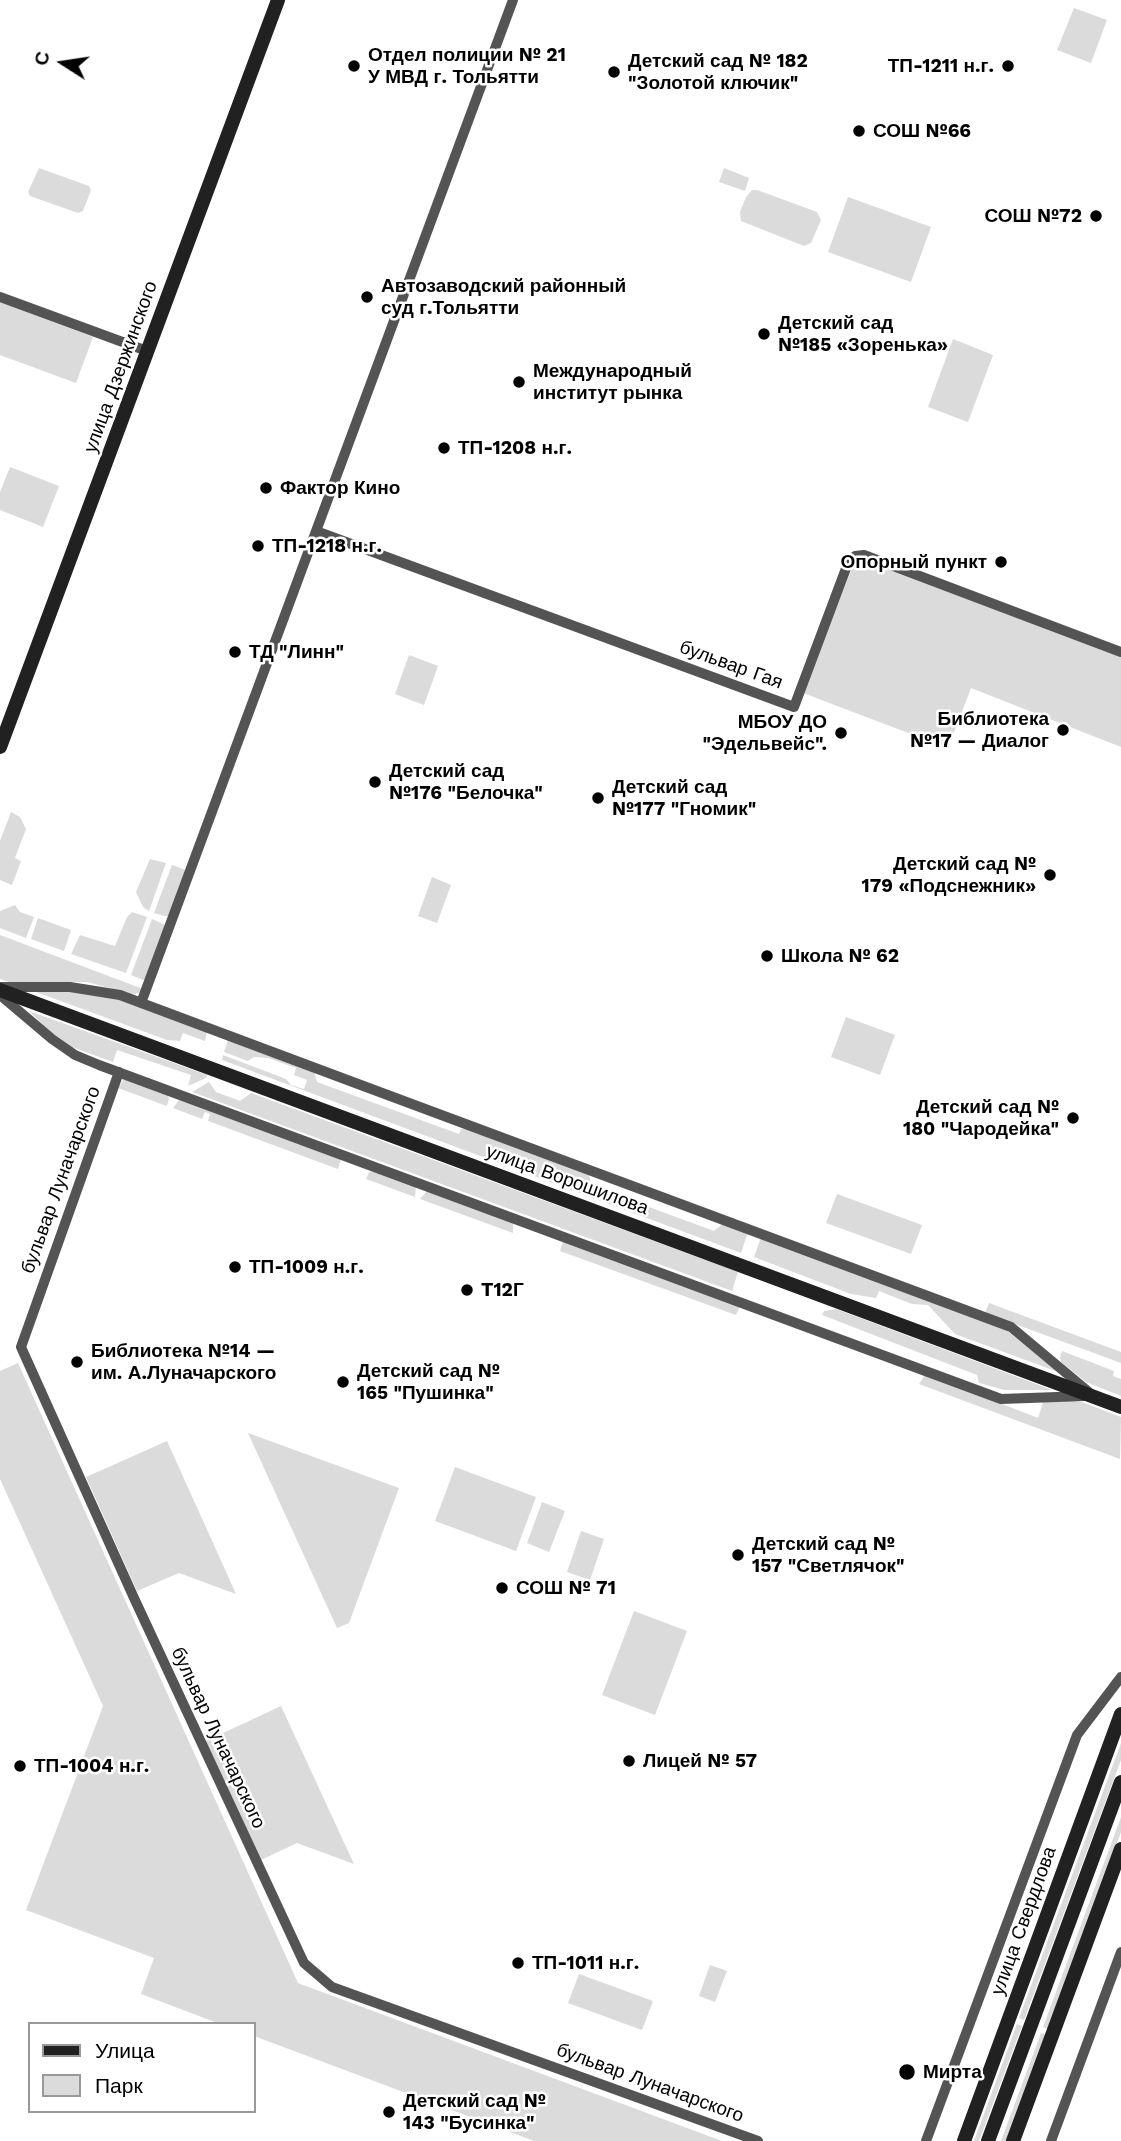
<!DOCTYPE html>
<html>
<head>
<meta charset="utf-8">
<style>
	body { margin:0 }
	#map { position:relative; width:1121px; height:2141px; overflow:hidden; background:#fff; font-family:"Work Sans",sans-serif }
	canvas { display:block }
	.legend { position:absolute; left:28px; top:2022px; width:228px; height:91px; box-sizing:border-box; background:#fff; border:2px solid #999; margin:0; padding:9px 12px; list-style:none; font-size:21px; color:#000 }
	.legend li { display:flex; align-items:center; gap:14px; height:35px }
	.legend b { width:35px; border:2px solid #999 }
	.north { position:absolute; left:28px; top:28px; width:70px; height:70px; -webkit-text-stroke:5px #fff; paint-order:stroke; rotate:282deg; font-size:19px; font-weight:700; line-height:28px; text-align:center; color:#000 }
	.north::after { content:''; display:block; margin:auto; width:24px; height:32px; background:#000; clip-path:polygon(50% 0,100% 100%,50% 72%,0 100%) }
</style>
</head>
<body>
<div id="map">
<canvas width="1121" height="2141"></canvas>
<ul class="legend">
<li><b style="height:9px;background:#212121"></b>Улица</li>
<li><b style="height:19px;background:#dbdbdb"></b>Парк</li>
</ul>
<div class="north">С</div>
</div>
<script>
const c = document.querySelector('canvas').getContext('2d');
c.lineJoin = 'round';
function fillPath(path, color) { c.fillStyle = color; c.fill(path, 'evenodd'); }
const poly = rows => new Path2D(rows.map(r => 'M' + r).join(''));
function stroke(path, color, width, dash) { c.strokeStyle = color; c.lineWidth = width; c.lineCap = dash ? 'butt' : 'round'; c.setLineDash(dash || []); c.stroke(path); }
function label(font, color, halo, rows, align = 'center') {
  c.font = font + ' "Work Sans",sans-serif'; c.lineWidth = 5; c.setLineDash([]); c.textBaseline = 'middle'; c.strokeStyle = halo; c.fillStyle = color; for (const [text, x, y, turn = 0] of rows) {
    c.save(); c.translate(x, y); c.rotate((+turn || 0) * Math.PI / 180); c.textAlign = isNaN(turn) ? turn : align; if (halo) c.strokeText(text, 0, 0); c.fillText(text, 0, 0); c.restore();
  }
}
fillPath(poly([
	[1074,8,1107,20,1091,63,1057,50],
	[39,168,89,186,91,190,83,211,78,213,30,196,28,192],
	[724,168,749,178,745,191,719,182],
	[752,190,757,190,817,212,821,220,811,243,804,246,741,221,740,212,746,197],
	[848,197,931,227,911,282,828,252],
	[0,302,93,337,76,383,0,355],
	[953,339,993,355,968,422,928,407],
	[10,467,59,486,43,527,0,510,0,492],
	[856,558,1121,656,1121,747,971,688,948,748,803,693],
	[409,655,438,666,424,705,395,694],
	[11,812,20,817,26,829,15,858,21,861,12,885,0,880,0,841],
	[150,859,166,863,149,911,143,907,136,892],
	[172,865,186,870,169,916,164,916,154,913],
	[432,877,451,885,437,923,418,916],
	[15,905,20,912,34,917,26,938,0,928,0,911],
	[132,912,147,917,126,973,71,954,80,935,115,946,127,917],
	[38,918,71,930,64,951,31,939],
	[152,919,165,925,146,981,131,975],
	[0,935,143,989,139,993,132,994,87,982,9,982,0,979],
	[36,992,75,992,117,999,207,1032,205,1041,183,1033,180,1041,167,1040],
	[29,1011,207,1075,206,1078,188,1086,191,1075,117,1050,113,1062,72,1047,48,1030],
	[846,1017,895,1035,880,1075,831,1057],
	[228,1040,314,1072,317,1082,459,1134,461,1129,467,1129,588,1172,592,1186,714,1231,724,1223,748,1232,741,1253,222,1060,223,1055,286,1079,291,1085,304,1089,307,1080,294,1075,296,1068,268,1058,254,1057,248,1061,224,1052],
	[124,1079,167,1094,169,1098,167,1106,118,1088],
	[209,1082,216,1092,240,1101,251,1093,738,1272,732,1291,192,1092],
	[179,1100,341,1159,338,1169,208,1121,210,1114,205,1112,202,1119,173,1108],
	[374,1171,416,1187,415,1197,366,1179,369,1172],
	[427,1191,513,1223,513,1233,420,1199],
	[837,1194,922,1225,911,1254,826,1223],
	[761,1237,1005,1329,1058,1372,955,1334,928,1305,912,1304,879,1291,876,1298,851,1294,754,1257],
	[563,1241,740,1306,736,1315,560,1251],
	[989,1303,1121,1352,1121,1363,985,1313],
	[836,1309,1052,1390,1005,1390,979,1383,977,1375,822,1315,824,1311],
	[1062,1351,1114,1371,1113,1376,1121,1379,1121,1396,1086,1382,1061,1362,1060,1357],
	[18,1363,298,1983,722,2141,534,2141,254,2036,254,2024,220,2024,141,1994,154,1958,26,1910,103,1706,0,1479,0,1371],
	[925,1375,931,1376,1038,1418,1044,1399,1082,1402,1121,1417,1120,1459,919,1384],
	[248,1433,399,1488,349,1623,337,1628],
	[167,1441,236,1594,179,1573,137,1591,86,1477],
	[455,1467,536,1497,516,1551,435,1521],
	[542,1502,565,1511,549,1552,527,1543],
	[581,1531,604,1539,590,1580,567,1572],
	[634,1611,687,1631,655,1715,602,1695],
	[281,1706,354,1864,297,1843,261,1860,206,1741],
	[1121,1743,1121,1760,1024,2020,1019,2018],
	[1121,1817,1121,1832,1048,2029,1043,2027],
	[710,1965,727,1971,715,2002,699,1996],
	[579,1974,653,2001,642,2030,568,2003],
	[1017,2024,1022,2026,979,2141,974,2141],
	[1041,2033,1046,2035,1007,2141,1001,2141]
]), '#dbdbdb');
stroke(poly([
	[0,297,147,351],
	[316,531,794,707,848,563,855,556,864,555,1121,652],
	[0,987,70,987,120,995,350,1081,1011,1327,1090,1393],
	[0,995,52,1039,75,1055,99,1065,1001,1399,1085,1396],
	[141,1003,513,0],
	[119,1072,21,1347,134,1598,304,1963,332,1987,758,2141],
	[926,2141,1077,1735,1121,1677],
	[1051,2141,1121,1952]
]), '#545454', 10);
stroke(poly([
	[0,747,278,0],
	[0,990,1121,1407],
	[964,2141,1121,1714],
	[988,2141,1121,1782],
	[1013,2141,1121,1849]
]), '#212121', 14);
for (const [x, y, r, color] of [
	[354,66,7,"#000"],
	[1008,66,7,"#000"],
	[614,72,7,"#000"],
	[859,131,7,"#000"],
	[1096,216,7,"#000"],
	[367,297,7,"#000"],
	[764,334,7,"#000"],
	[519,382,7,"#000"],
	[444,448,7,"#000"],
	[266,488,7,"#000"],
	[258,546,7,"#000"],
	[1001,562,7,"#000"],
	[235,652,7,"#000"],
	[1063,730,7,"#000"],
	[841,733,7,"#000"],
	[375,782,7,"#000"],
	[598,798,7,"#000"],
	[1050,875,7,"#000"],
	[767,956,7,"#000"],
	[1073,1118,7,"#000"],
	[235,1267,7,"#000"],
	[467,1290,7,"#000"],
	[77,1362,7,"#000"],
	[343,1382,7,"#000"],
	[738,1555,7,"#000"],
	[502,1588,7,"#000"],
	[629,1761,7,"#000"],
	[20,1766,7,"#000"],
	[518,1963,7,"#000"],
	[907,2072,9,"#000"],
	[389,2112,7,"#000"]
]) { const dot = new Path2D(); dot.arc(x, y, r, 0, 2 * Math.PI); c.fillStyle = color; c.fill(dot); stroke(dot, '#fff', 2.5); }
label('bold 19px', '#000', '#fff', [
	["Отдел полиции № 21",368,55],
	["У МВД г. Тольятти",368,77],
	["Детский сад № 182",628,61],
	["\"Золотой ключик\"",628,83],
	["ТП-1211 н.г.",994,66,"right"],
	["СОШ №66",873,131],
	["СОШ №72",1082,216,"right"],
	["Автозаводский районный",381,286],
	["суд г.Тольятти",381,308],
	["Детский сад",778,323],
	["№185 «Зоренька»",778,345],
	["Международный",533,371],
	["институт рынка",533,393],
	["ТП-1208 н.г.",458,448],
	["Фактор Кино",280,488],
	["ТП-1218 н.г.",272,546],
	["Опорный пункт",987,562,"right"],
	["ТД \"Линн\"",249,652],
	["Библиотека",1049,719,"right"],
	["№17 — Диалог",1049,741,"right"],
	["МБОУ ДО",827,722,"right"],
	["\"Эдельвейс\".",827,744,"right"],
	["Детский сад",389,771],
	["№176 \"Белочка\"",389,793],
	["Детский сад",612,787],
	["№177 \"Гномик\"",612,809],
	["Детский сад №",1036,864,"right"],
	["179 «Подснежник»",1036,886,"right"],
	["Школа № 62",781,956],
	["Детский сад №",1059,1107,"right"],
	["180 \"Чародейка\"",1059,1129,"right"],
	["ТП-1009 н.г.",249,1267],
	["T12Г",481,1290],
	["Библиотека №14 —",91,1351],
	["им. А.Луначарского",91,1373],
	["Детский сад №",357,1371],
	["165 \"Пушинка\"",357,1393],
	["Детский сад №",752,1544],
	["157 \"Светлячок\"",752,1566],
	["СОШ № 71",516,1588],
	["Лицей № 57",643,1761],
	["ТП-1004 н.г.",34,1766],
	["ТП-1011 н.г.",532,1963],
	["Мирта",923,2072],
	["Детский сад №",403,2101],
	["143 \"Бусинка\"",403,2123]
], 'left');
label('19px', '#000', '#fff', [
	["улица Дзержинского",121,367,-70],
	["бульвар Гая",731,665,20],
	["бульвар Луначарского",61,1180,-70],
	["улица Ворошилова",567,1180,20],
	["бульвар Луначарского",218,1738,65],
	["улица Свердлова",1024,1921,-70],
	["бульвар Луначарского",650,2083,20]
]);
</script>
</body>
</html>
